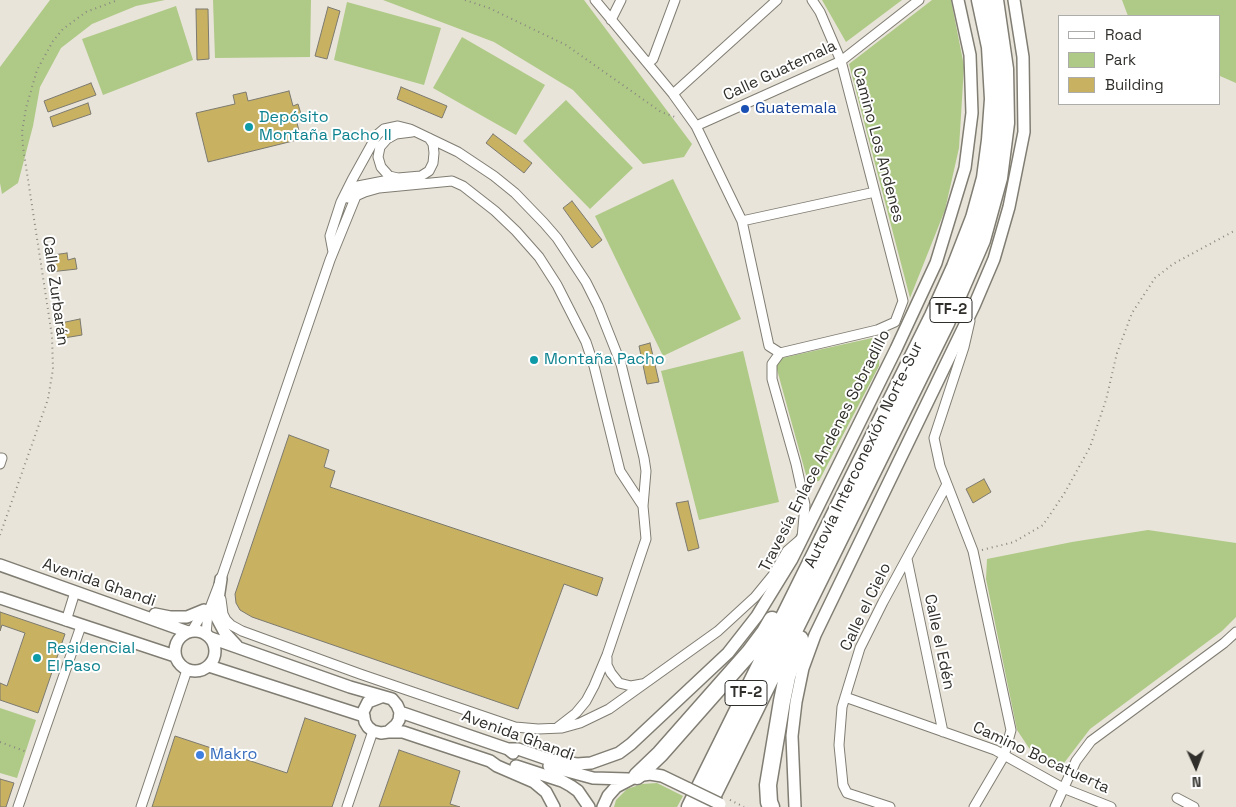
<!DOCTYPE html>
<html>
<head>
<meta charset="utf-8">
<style>
	body { margin:0 }
	#map { position:relative; width:1236px; height:807px; overflow:hidden; background:#e8e4d9; font-family:"Space Grotesk",sans-serif }
	canvas { display:block }
	.legend { position:absolute; left:1058px; top:15px; width:162px; height:90px; box-sizing:border-box; background:#fff; border:1px solid #acacaa; margin:0; padding:6px 9px; list-style:none; font-size:15px; color:#302f2b }
	.legend li { display:flex; align-items:center; gap:10px; height:25px }
	.legend b { width:25px; border:1px solid #acacaa }
	.north { position:absolute; left:1171px; top:742px; width:50px; height:50px; -webkit-text-stroke:4px #fff; paint-order:stroke; rotate:178deg; font-size:14px; font-weight:700; line-height:20px; text-align:center; color:#302f2b }
	.north::after { content:''; display:block; margin:auto; width:18px; height:22px; background:#302f2b; clip-path:polygon(50% 0,100% 100%,50% 72%,0 100%) }
</style>
</head>
<body>
<div id="map">
<canvas width="1236" height="807"></canvas>
<ul class="legend">
<li><b style="height:6px;background:#fff"></b>Road</li>
<li><b style="height:14px;background:#afc987"></b>Park</li>
<li><b style="height:14px;background:#c8b262"></b>Building</li>
</ul>
<div class="north">N</div>
</div>
<script>
const c = document.querySelector('canvas').getContext('2d');
c.lineJoin = 'round';
function fillPath(path, color) { c.fillStyle = color; c.fill(path, 'evenodd'); }
const poly = rows => new Path2D(rows.map(r => 'M' + r).join(''));
function stroke(path, color, width, dash) { c.strokeStyle = color; c.lineWidth = width; c.lineCap = dash ? 'butt' : 'round'; c.setLineDash(dash || []); c.stroke(path); }
function label(font, color, halo, rows, align = 'center') {
  c.font = font + ' "Space Grotesk",sans-serif'; c.lineWidth = 4; c.setLineDash([]); c.textBaseline = 'middle'; c.strokeStyle = halo; c.fillStyle = color; for (const [text, x, y, turn = 0] of rows) {
    c.save(); c.translate(x, y); c.rotate((+turn || 0) * Math.PI / 180); c.textAlign = isNaN(turn) ? turn : align; if (halo) c.strokeText(text, 0, 0); c.fillText(text, 0, 0); c.restore();
  }
}
fillPath(poly([
	[50,0,165,0,136,6,92,24,61,48,40,87,33,126,18,183,2,194,0,183,0,67],
	[213,0,311,0,310,57,215,58],
	[383,0,584,0,692,144,684,157,643,164,573,90,494,42],
	[822,0,902,0,846,42],
	[932,0,951,0,964,66,959,148,945,210,910,298,849,64],
	[1122,0,1236,0,1236,83,1220,76,1220,16,1128,16],
	[347,2,441,28,424,85,334,60],
	[176,6,193,60,103,95,82,39],
	[462,37,545,85,516,135,433,88],
	[566,100,633,168,590,209,523,141],
	[673,179,741,319,663,356,595,216],
	[872,338,880,342,879,366,819,481,808,482,776,366,782,358],
	[743,351,779,502,699,520,661,371],
	[1148,530,1236,543,1236,617,1222,631,1090,729,1064,763,1048,764,1029,748,1017,730,986,579,987,559,1072,542],
	[0,708,36,720,17,778,0,773],
	[657,783,683,796,677,807,614,807,616,800,627,789,642,784]
]), '#afc987');
const building = poly([
	[328,7,340,11,327,59,315,56,328,7],
	[196,9,208,9,209,59,197,60,196,9],
	[91,83,96,95,48,112,44,101,91,83],
	[401,87,447,106,442,118,397,99,401,87],
	[289,91,293,106,298,104,301,114,295,115,301,139,208,162,196,113,235,104,233,95,246,92,248,101,289,91],
	[88,103,91,114,53,127,50,117,88,103],
	[493,134,532,163,524,173,486,143,493,134],
	[572,201,602,240,592,248,563,208,572,201],
	[67,253,68,260,75,258,77,269,50,272,46,256,67,253],
	[80,319,82,335,58,339,56,324,80,319],
	[650,343,659,382,647,384,639,346,650,343],
	[289,435,329,450,324,467,335,471,330,487,603,578,597,596,564,584,518,709,252,617,240,610,236,603,235,594,289,435],
	[984,479,991,492,973,503,966,489,984,479],
	[688,501,699,548,688,551,676,503,688,501],
	[0,612,65,634,38,713,0,700,0,683,7,686,25,633,2,625,0,631,0,612],
	[305,718,356,735,332,807,152,807,175,736,287,773,305,718],
	[399,750,460,771,450,804,460,807,379,807,399,750],
	[0,779,14,783,6,807,0,807,0,779]
]);
fillPath(building, '#c8b262');
stroke(building, '#7c796f', 1);
const minor = poly([
	[595,0,673,94,696,126,742,221,769,346,780,353],
	[611,20,621,0],
	[648,63,653,59,675,0],
	[673,94,777,0],
	[696,126,841,61,919,0],
	[412,132,396,134,387,139,380,147,378,157,381,167,389,176,398,178,421,176,429,171,433,163,434,153,433,144,429,138],
	[348,198,358,186,394,179],
	[742,221,875,192],
	[333,252,330,236,341,202,352,180,377,135,384,129,398,126,410,129,458,152,494,176,515,193,544,223,557,238,586,282,598,306,621,364,644,458,646,471,643,506,646,539,607,655,594,686,586,701,576,713,558,727],
	[970,321,964,347,934,438,940,466,973,551,1011,730,1004,756,974,807],
	[0,458,2,458,0,464],
	[907,559,943,732],
	[221,599,223,614,226,620,231,625,242,631,360,674,515,727,538,729,562,728,580,723,609,709,718,631,755,597,773,575,787,551,802,538,805,505,796,464,772,379,772,364,780,353,877,330,895,322,903,301,841,61,820,12,812,0],
	[66,621,75,592],
	[192,631,204,610],
	[206,634,208,613,221,579,330,260,356,196,365,192,379,188,452,181,463,186,495,211,516,231,539,257,557,285,586,342,594,366,620,471,643,506],
	[607,658,607,665,611,673,619,683,631,686,642,684],
	[845,697,995,750,1063,788,1111,807],
	[1177,798,1194,807],
	[18,807,81,626],
	[141,807,187,670],
	[347,807,373,731],
	[890,807,847,793,843,785,839,745,842,707,860,648,883,602,946,486],
	[1055,807,1076,761,1091,741,1224,643,1236,632]
]);
const tertiary = poly([
	[0,565,188,632],
	[221,579,217,606,217,618,225,633,237,646],
	[0,598,175,656],
	[155,614,170,617,187,617,204,610],
	'175 651a20 20 0 1 1 40 0a20 20 0 1 1-40 0Z',
	[211,638,350,687,392,699,397,705,400,712,399,720,396,725,388,732,381,733,373,731,368,727,365,722,363,712,368,702,381,697],
	[209,666,364,716],
	[400,712,508,749,513,753],
	[388,732,403,732,490,761,497,766,534,782,546,792,554,807],
	[508,749,518,749,550,760,577,764,591,763,619,753,631,744,728,653,757,616,792,559,896,349,936,263,965,168,972,113,970,55,958,0],
	[516,766,562,781,571,786,578,791,589,807],
	[549,766,593,778,628,779],
	[603,807,608,796,616,787,637,776,650,774,662,776,689,789],
	[795,807,792,736,796,702,803,668,815,635,974,306,994,259,1009,207,1024,132,1023,57,1014,0]
]);
const motorway = poly([
	[637,776,660,754,750,652,765,632,772,620],
	[690,807,933,316,955,267,974,218,985,178,990,140,993,99,990,47,980,0],
	[707,807,946,323,982,240,999,178,1006,123,1005,69,995,0],
	[771,807,769,802,768,785,782,701,787,677,800,639]
]);
stroke(minor, '#807d73', 11);
stroke(tertiary, '#807d73', 14);
stroke(motorway, '#807d73', 19);
stroke(poly([
	[465,0,489,8,566,45,661,112,678,118],
	[0,535,48,399,53,369,52,336,23,147,22,132,26,108,37,70,53,41,63,29,86,12,118,0],
	[982,550,1014,542,1043,525,1064,494,1090,447,1106,400,1117,353,1132,313,1155,278,1173,264,1236,230],
	[0,742,27,752],
	[730,800,744,807]
]), '#8a8780', 2, [1, 4]);
stroke(minor, '#fff', 9);
stroke(tertiary, '#fff', 11);
stroke(motorway, '#fff', 16);
const tertiaryBridge = poly([
	[689,789,720,804]
]);
stroke(tertiaryBridge, '#807d73', 14, []);
stroke(tertiaryBridge, '#fff', 11);
for (const [x, y, r, color] of [
	[745,109,5,"#1a4fb4"],
	[249,127,5,"#0f9aa8"],
	[534,360,5,"#0f9aa8"],
	[37,658,5,"#0f9aa8"],
	[200,755,5,"#3f7fe0"]
]) { const dot = new Path2D(); dot.arc(x, y, r, 0, 2 * Math.PI); c.fillStyle = color; c.fill(dot); stroke(dot, '#fff', 2); }
for (const [x, y, w] of [
	[951,310,42],
	[746,693,42]
]) { const box = new Path2D(); box.roundRect(x - w / 2, y - 12.5, w, 25, 4); c.fillStyle = '#fff'; c.fill(box); stroke(box, '#302f2b', 1); }
label('bold 15px', '#302f2b', null, [
	["TF-2",951,310],
	["TF-2",746,693]
]);
label('16px', '#302f2b', '#fff', [
	["Calle Guatemala",780,71,-25],
	["Camino Los Andenes",878,145,75],
	["Calle Zurbarán",55,291,82],
	["Travesía Enlace Andenes Sobradillo",825,451,-63],
	["Autovía Interconexión Norte-Sur",864,455,-64],
	["Avenida Ghandi",99,583,19],
	["Calle el Cielo",866,607,-64],
	["Calle el Edén",939,642,78],
	["Avenida Ghandi",518,736,20],
	["Camino Bocatuerta",1041,758,25]
]);
label('16px', '#164399', '#fff', [
	["Guatemala",755,109]
], 'left');
label('16px', '#0d838f', '#fff', [
	["Depósito",259,118],
	["Montaña Pacho II",259,136],
	["Montaña Pacho",544,360],
	["Residencial",47,649],
	["El Paso",47,667]
], 'left');
label('16px', '#366cbe', '#fff', [
	["Makro",210,755]
], 'left');
</script>
</body>
</html>
